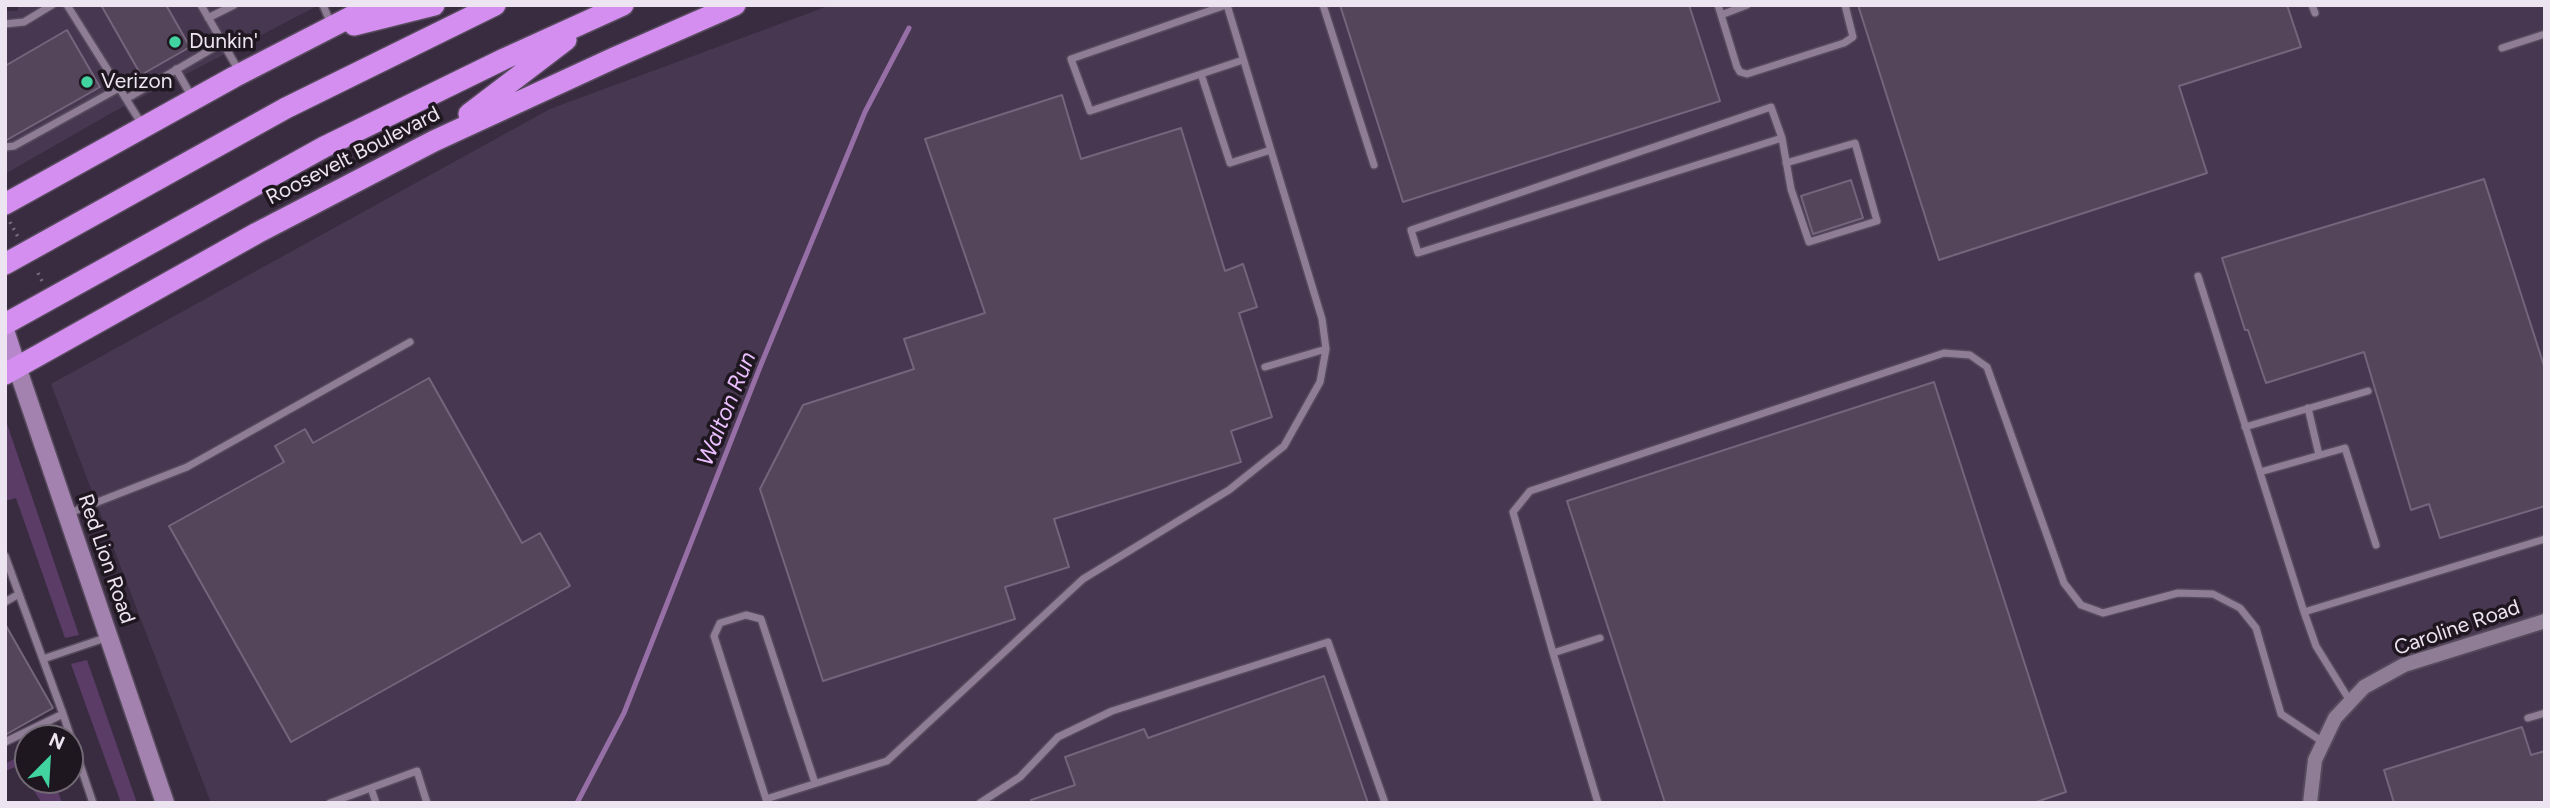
<!DOCTYPE html>
<html>
<head>
<meta charset="utf-8">
<style>
	body { margin:0 }
	#map { position:relative; width:2550px; height:808px; overflow:hidden; background:#3a2c40; font-family:Figtree,sans-serif }
	canvas { display:block }
	.frame { position:absolute; inset:0; border:7px solid #ede4f1; pointer-events:none }
	.north { position:absolute; left:14px; top:724px; width:70px; height:70px; box-sizing:border-box; background:#1e1720; border:2px solid #716974; border-radius:50%; rotate:24deg; font-size:19px; font-weight:700; line-height:28px; text-align:center; color:#ede4f1 }
	.north::after { content:''; display:block; margin:auto; width:24px; height:32px; background:#41d4a1; clip-path:polygon(50% 0,100% 100%,50% 72%,0 100%) }
</style>
</head>
<body>
<div id="map">
<canvas width="2550" height="808"></canvas>
<div class="frame"></div>
<div class="north">N</div>
</div>
<script>
const c = document.querySelector('canvas').getContext('2d');
c.lineJoin = 'round';
function fillPath(path, color) { c.fillStyle = color; c.fill(path, 'evenodd'); }
const poly = rows => new Path2D(rows.map(r => 'M' + r).join(''));
function stroke(path, color, width, dash) { c.strokeStyle = color; c.lineWidth = width; c.lineCap = dash ? 'butt' : 'round'; c.setLineDash(dash || []); c.stroke(path); }
function label(font, color, halo, rows, align = 'center') {
  c.font = font + ' Figtree,sans-serif'; c.lineWidth = 7; c.setLineDash([]); c.textBaseline = 'middle'; c.strokeStyle = halo; c.fillStyle = color; for (const [text, x, y, turn = 0] of rows) {
    c.save(); c.translate(x, y); c.rotate((+turn || 0) * Math.PI / 180); c.textAlign = isNaN(turn) ? turn : align; if (halo) c.strokeText(text, 0, 0); c.fillText(text, 0, 0); c.restore();
  }
}
fillPath(poly([
	[18,5,319,5,115,111,5,174,5,11,18,11],
	[831,5,2545,5,2545,803,211,803,51,384,550,109]
]), '#483750');
fillPath(poly([
	[5,418,79,635,65,638,16,498,5,501],
	[87,660,137,803,121,803,71,664],
	[28,751,28,780,54,780,62,803,42,803,18,766,5,771,5,764]
]), '#5a3c67');
stroke(poly([
	[577,803,624,713,760,367,865,112,909,28]
]), '#966fa6', 5);
const building = poly([
	[101,5,166,5,190,47,141,75,101,5],
	[1340,5,1689,5,1720,101,1403,202,1340,5],
	[1858,5,2287,5,2301,47,2179,86,2207,173,1939,260,1858,5],
	[67,30,100,87,5,141,5,66,67,30],
	[1062,95,1081,159,1181,128,1225,271,1243,264,1257,307,1239,313,1272,417,1231,431,1241,462,1054,519,1069,567,1005,587,1015,619,823,681,760,489,803,405,914,369,904,339,985,313,925,139,1062,95],
	[2484,179,2545,369,2545,506,2440,538,2429,504,2411,510,2364,352,2266,383,2248,330,2245,330,2222,258,2484,179],
	[1851,180,1863,218,1813,234,1801,196,1851,180],
	[429,378,522,543,540,533,570,586,291,742,169,526,284,462,275,446,305,429,313,443,429,378],
	[1934,382,2066,792,2033,803,1665,803,1567,501,1934,382],
	[5,624,53,708,5,735,5,624],
	[1324,676,1368,803,1031,803,1031,800,1075,785,1065,757,1144,729,1148,738,1324,676],
	[2522,727,2531,755,2545,751,2545,803,2394,803,2384,770,2522,727]
]);
fillPath(building, '#54455a');
stroke(building, '#75657c', 2);
const lane = poly([
	[67,5,143,126],
	[201,5,239,71],
	[323,5,331,24],
	[1226,5,1071,59,1090,111,1243,60],
	[1323,5,1374,165],
	[1718,5,1737,67,1740,72,1747,74,1844,43,1853,37,1845,5],
	[2312,5,2315,13],
	[1721,15,1747,5],
	[208,18,234,5],
	[5,24,24,22,52,5],
	[2502,48,2545,34],
	[176,69,193,99],
	[1201,74,1230,163,1271,150],
	[126,99,222,43],
	[1782,138,1418,253,1411,230,1771,107,1782,138,1791,189,1809,242,1877,221,1855,143,1786,163],
	[5,147,14,146,119,88],
	[2198,276,2304,612],
	[1265,367,1326,349],
	[2308,408,2319,455],
	[2245,427,2368,391],
	[2260,472,2345,448,2376,545],
	[67,514,187,467,410,342],
	[5,556,63,714,5,742],
	[5,602,19,594],
	[1553,653,1513,512,1530,491,1944,353,1970,355,1987,367,2064,583,2081,605,2103,613,2178,593,2213,594,2240,608,2256,628,2281,714,2323,742],
	[43,659,108,637],
	[2350,701,2316,646,2304,612,2545,539],
	[63,714,93,803],
	[2528,718,2545,713],
	[815,783,761,619,746,615,720,623,714,636,766,799,887,761,1083,579,1229,490,1284,446,1320,382,1326,349,1322,319,1227,5],
	[371,788,376,803],
	[330,803,417,771,427,803],
	[980,803,1020,777,1058,737,1112,711,1328,642,1385,803],
	[1598,803,1553,653,1600,638]
]);
const street = poly([
	[2310,803,2315,760,2335,718,2364,687,2404,665,2545,621]
]);
const secondary = poly([
	[17,367,165,803]
]);
const primary = poly([
	[5,330,17,367]
]);
const highway = poly([
	[354,25,434,5],
	[469,114,566,40],
	[5,204,234,77,374,5],
	[5,264,286,108,495,5],
	[5,324,324,147,504,59,623,5],
	[5,374,257,233,434,141,614,58,735,5]
]);
stroke(lane, '#564a5c', 10);
stroke(street, '#564a5c', 18);
stroke(secondary, '#564a5c', 21);
stroke(primary, '#564a5c', 21);
stroke(highway, '#564a5c', 24);
stroke(poly([
	[10,222,18,237],
	[38,273,43,283]
]), '#786b7d', 3.5, [2, 5]);
stroke(lane, '#8e7d95', 7);
stroke(street, '#8e7d95', 14);
stroke(secondary, '#a382b0', 18);
stroke(primary, '#b787cc', 18);
stroke(highway, '#d38ef0', 21);
for (const [x, y, r, color] of [
	[175,42,7,"#41d4a1"],
	[87,82,7,"#41d4a1"]
]) { const dot = new Path2D(); dot.arc(x, y, r, 0, 2 * Math.PI); c.fillStyle = color; c.fill(dot); stroke(dot, '#1e1720', 2.5); }
label('21px', '#ede4f1', '#1e1720', [
	["Dunkin'",189,42],
	["Verizon",101,82]
], 'left');
label('21px', '#ede4f1', '#1e1720', [
	["Roosevelt Boulevard",353,156,-27],
	["Red Lion Road",106,559,71],
	["Caroline Road",2457,628,-19]
]);
label('italic 23px', '#ebbffe', '#1e1720', [
	["Walton Run",727,409,-68]
]);
</script>
</body>
</html>
